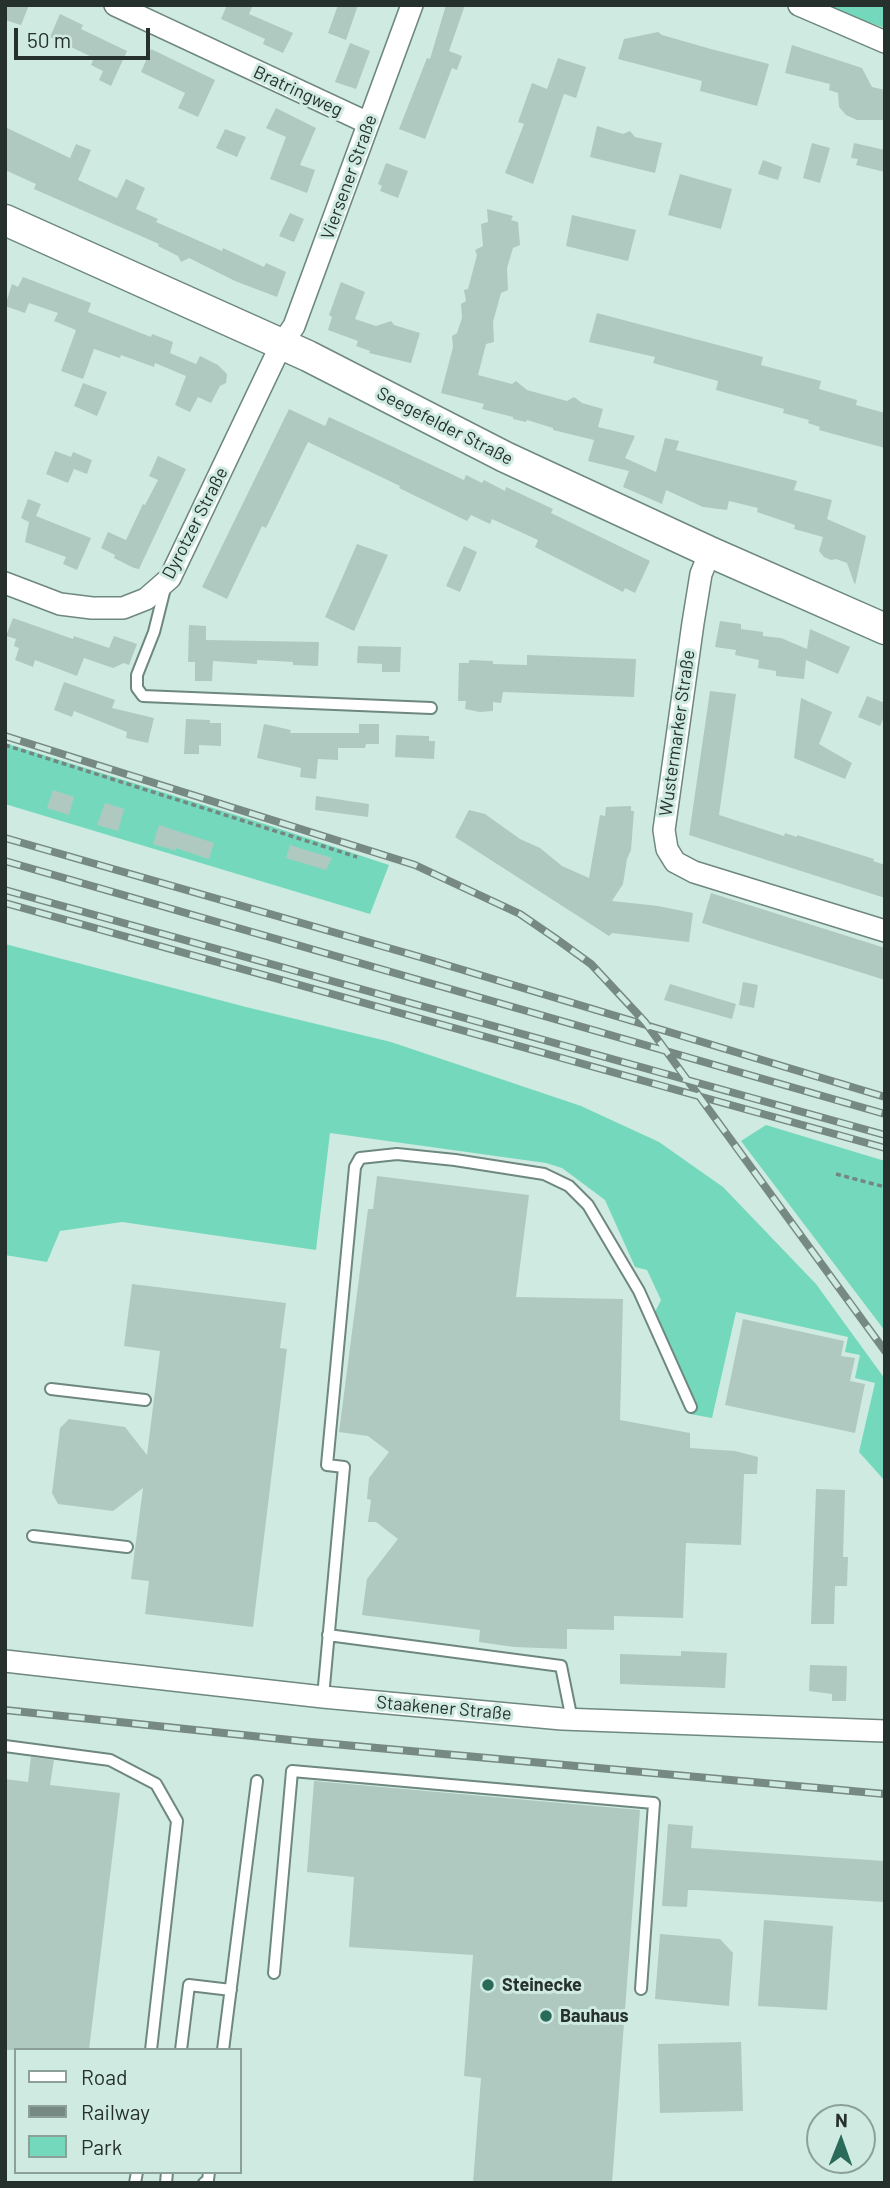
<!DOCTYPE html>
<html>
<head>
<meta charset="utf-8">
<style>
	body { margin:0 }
	#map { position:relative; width:890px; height:2188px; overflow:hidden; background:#cfeae1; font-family:Barlow,sans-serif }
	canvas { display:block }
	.frame { position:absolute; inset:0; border:7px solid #26302d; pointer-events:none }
	.legend { position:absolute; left:14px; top:2048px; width:228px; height:126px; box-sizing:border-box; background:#cfeae1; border:2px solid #8ba099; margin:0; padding:9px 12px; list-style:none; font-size:21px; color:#26302d }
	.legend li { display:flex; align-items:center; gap:14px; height:35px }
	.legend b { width:35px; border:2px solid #8ba099 }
	.north { position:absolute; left:806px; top:2104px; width:70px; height:70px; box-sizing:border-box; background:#cfeae1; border:2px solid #8ba099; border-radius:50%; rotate:1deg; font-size:19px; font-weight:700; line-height:28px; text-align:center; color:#26302d }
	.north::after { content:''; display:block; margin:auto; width:24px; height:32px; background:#2a6a59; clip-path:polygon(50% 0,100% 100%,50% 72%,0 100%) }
	.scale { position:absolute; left:14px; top:28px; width:136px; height:32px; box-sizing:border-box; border:4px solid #26302d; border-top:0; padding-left:9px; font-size:21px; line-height:24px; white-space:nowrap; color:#26302d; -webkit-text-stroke:5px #cfeae1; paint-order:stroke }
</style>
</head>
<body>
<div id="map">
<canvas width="890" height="2188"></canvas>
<div class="frame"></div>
<ul class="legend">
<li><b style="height:9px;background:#fff"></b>Road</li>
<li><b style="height:9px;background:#778983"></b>Railway</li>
<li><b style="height:19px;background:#74d9bc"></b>Park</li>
</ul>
<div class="north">N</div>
<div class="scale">50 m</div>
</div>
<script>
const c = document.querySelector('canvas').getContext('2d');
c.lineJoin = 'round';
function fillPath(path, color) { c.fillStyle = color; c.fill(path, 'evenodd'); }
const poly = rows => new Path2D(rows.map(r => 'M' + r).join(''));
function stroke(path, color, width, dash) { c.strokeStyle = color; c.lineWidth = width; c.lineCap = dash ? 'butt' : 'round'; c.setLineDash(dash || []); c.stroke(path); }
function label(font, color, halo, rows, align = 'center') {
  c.font = font + ' Barlow,sans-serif'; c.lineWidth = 6; c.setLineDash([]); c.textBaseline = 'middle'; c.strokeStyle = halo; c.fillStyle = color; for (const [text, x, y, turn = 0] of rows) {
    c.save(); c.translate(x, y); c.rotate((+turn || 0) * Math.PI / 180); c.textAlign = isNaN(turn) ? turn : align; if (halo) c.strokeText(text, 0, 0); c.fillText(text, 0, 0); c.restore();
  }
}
fillPath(poly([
	[820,5,885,5,885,28],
	[5,743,271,826,389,865,370,914,5,804],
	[5,944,246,1007,391,1042,581,1106,659,1142,723,1187,816,1284,885,1379,885,1481,859,1452,875,1383,855,1378,860,1355,845,1352,848,1337,736,1312,712,1418,690,1414,654,1314,661,1300,647,1270,635,1267,605,1200,562,1168,546,1163,330,1133,316,1250,122,1222,60,1231,47,1262,5,1255],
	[766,1125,885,1161,885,1331,741,1141]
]), '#74d9bc');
fillPath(poly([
	[5,5,29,5,21,25,5,20],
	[227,5,253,5,249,14,293,33,283,53,263,44,265,39,221,19],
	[338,5,358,5,346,40,328,33],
	[446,5,465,5,449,51,462,56,457,70,452,68,425,139,399,129,427,58,430,59],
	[60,14,83,25,81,29,127,51,111,86,99,80,103,71,91,65,94,58,50,37],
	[658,32,662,35,711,49,769,64,757,106,700,91,702,81,618,59,624,39],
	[350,43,370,51,356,89,335,82],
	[792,45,862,68,872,87,885,90,885,120,857,120,846,115,839,107,838,93,829,90,830,84,785,73],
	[151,49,215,80,198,117,178,108,185,93,141,72],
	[558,58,586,67,576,98,564,94,533,184,505,173,524,124,518,122,532,83,547,89],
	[276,108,316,128,300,165,315,170,307,193,270,179,286,137,266,128],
	[597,126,623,134,630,131,635,137,662,143,655,173,590,157],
	[5,127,70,158,76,144,91,150,78,180,117,198,126,179,145,188,136,209,158,219,156,222,222,251,223,248,264,267,266,263,286,272,277,297,235,281,189,258,181,262,178,256,158,246,159,244,34,189,36,184,5,170],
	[225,129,246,137,237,157,216,148],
	[812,143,830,148,820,183,803,178],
	[854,143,885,150,885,172,856,165,858,159,851,158],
	[763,160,782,167,778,180,758,174],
	[386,163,408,171,398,198,380,191,382,186,378,184],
	[680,174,732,189,721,229,668,215],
	[487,209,513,216,511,220,518,222,520,245,513,248,507,268,508,290,501,293,493,322,494,342,486,344,478,375,512,384,516,381,527,390,567,401,574,397,582,403,603,409,598,427,635,436,625,458,656,472,665,438,679,441,676,450,797,481,794,490,832,500,827,519,866,536,855,585,847,563,836,559,831,560,824,557,819,551,823,537,794,529,795,525,757,512,758,508,729,501,727,510,703,507,666,490,662,504,623,487,629,471,588,461,594,440,553,430,553,428,527,420,526,422,513,419,513,417,482,409,484,404,441,393,453,347,452,336,457,333,462,318,461,304,466,301,464,290,468,289,477,255,475,250,483,246,481,224,488,222],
	[290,213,304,219,294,242,279,236],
	[572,215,636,230,628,261,566,246],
	[23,277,91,303,88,312,151,337,152,334,173,342,170,353,196,364,200,356,218,365,227,374,226,383,220,386,211,403,198,397,190,412,175,405,186,376,155,363,154,367,121,355,120,358,94,349,83,379,61,371,76,330,54,321,58,313,29,303,25,313,5,306,12,284,18,287],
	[341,282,365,292,355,319,376,326,391,321,394,325,420,333,411,363,369,353,370,351,356,346,358,341,328,330,332,317,329,315],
	[597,313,763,357,761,365,821,381,819,389,857,400,856,405,885,413,885,448,819,430,820,427,808,423,809,420,783,413,784,409,716,390,718,381,653,363,655,357,589,342],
	[83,383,107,392,97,416,74,406],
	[289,409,325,426,329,417,464,480,466,475,482,483,484,480,505,491,506,487,553,509,551,513,650,561,635,593,625,588,623,592,535,547,538,540,492,519,490,524,471,515,467,521,399,488,400,486,308,442,266,528,262,526,227,599,202,587],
	[55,451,71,457,73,452,92,460,87,474,74,469,68,483,46,474],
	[158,456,186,469,139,569,134,568,114,558,115,555,101,548,108,532,126,540,143,504,145,505,158,480,149,476],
	[28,499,41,504,36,516,91,538,77,570,63,564,66,557,25,542,29,522,21,518],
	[357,544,388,555,354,631,325,617],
	[464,546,477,552,460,592,446,586],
	[13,618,73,639,74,636,109,648,114,636,137,644,129,665,124,663,113,668,84,658,77,676,35,660,33,667,15,660,19,648,14,646,16,639,6,636],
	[720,621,741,624,741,629,763,632,763,636,781,638,807,649,810,629,850,647,838,674,806,660,804,679,776,676,776,671,758,668,759,660,735,655,736,650,715,647],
	[189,625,206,626,206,640,319,642,318,666,293,665,293,662,257,660,257,664,213,661,212,681,195,681,195,662,188,662],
	[358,646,401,647,400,672,382,672,382,664,357,663],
	[527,655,636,659,634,697,503,692,501,703,493,702,493,711,480,712,465,709,466,701,458,701,459,663,469,663,469,660,493,661,493,664,527,665],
	[64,682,115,700,112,708,154,718,148,743,126,738,127,732,74,711,72,717,54,710],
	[710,691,736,694,719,815,784,836,785,833,797,837,797,835,874,859,873,861,885,865,885,898,689,835],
	[867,696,885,703,885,715,880,726,858,717],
	[801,698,832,712,819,744,852,763,845,779,794,758],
	[186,719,210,720,210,723,221,723,221,746,199,745,199,754,184,754],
	[264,724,291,730,290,733,359,733,359,724,379,724,379,744,366,744,365,748,338,748,338,760,318,759,316,779,300,777,301,768,257,758],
	[396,735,429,736,429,741,435,741,434,759,395,757],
	[53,790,74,797,69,815,47,808],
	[316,796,369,804,368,817,315,810],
	[105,803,124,809,118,831,97,825],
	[631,806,631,811,634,811,631,850,627,859,623,884,612,901,658,906,693,913,689,942,612,933,609,936,455,837,469,810,485,814,520,839,540,848,562,866,589,878,600,815,605,816,606,807],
	[159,825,214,843,209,859,176,848,176,851,153,844],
	[290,845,332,858,326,870,286,858],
	[711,893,885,948,885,980,702,923],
	[743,982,758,985,754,1008,739,1005],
	[670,984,736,1004,732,1019,664,1000],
	[377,1176,529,1195,516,1297,623,1299,620,1420,690,1433,690,1448,735,1451,758,1457,757,1474,744,1474,741,1545,686,1543,683,1618,614,1616,614,1630,567,1629,567,1649,514,1647,479,1642,480,1630,362,1615,367,1579,398,1539,376,1522,368,1522,371,1500,367,1499,369,1478,389,1452,368,1436,339,1432,368,1209,373,1209],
	[132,1284,286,1303,280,1348,287,1349,253,1627,145,1614,149,1581,131,1579,143,1488,113,1511,58,1504,52,1493,60,1428,69,1419,125,1427,147,1455,160,1351,124,1346],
	[743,1319,844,1341,841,1356,855,1358,850,1381,865,1384,855,1433,725,1405],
	[816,1489,845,1490,843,1557,848,1557,847,1586,835,1586,834,1624,811,1624],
	[681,1651,727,1653,725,1688,620,1684,620,1654,681,1656],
	[810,1665,847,1666,846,1701,832,1701,832,1694,809,1691],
	[31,1757,54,1760,50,1785,120,1793,89,2050,5,2050,5,1779,28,1782],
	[314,1781,640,1810,612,2183,473,2183,481,2078,464,2076,473,1955,349,1947,354,1877,307,1872],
	[668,1824,693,1826,691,1848,885,1861,885,1902,697,1890,688,1890,687,1907,662,1906],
	[764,1920,833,1926,827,2010,758,2006],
	[660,1934,720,1939,733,1953,729,2006,655,1999],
	[741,2042,743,2111,660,2113,658,2044]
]), '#afc9c0');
const lane = poly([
	[165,588,154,632,137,675,137,688,143,696,431,708],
	[51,1389,145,1400],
	[33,1536,127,1547],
	[328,1635,561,1666,572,1720],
	[323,1697,344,1467,327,1465,355,1167,360,1158,397,1154,455,1160,544,1174,569,1186,588,1205,639,1291,691,1407],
	[5,1746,110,1760,156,1784,177,1821,151,2050],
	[274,1973,292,1771,654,1803,641,1989],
	[181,2050,189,1985,231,1990],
	[223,2050,257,1781],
	[135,2183,137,2172],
	[166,2183,167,2172],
	[204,2183,208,2180,209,2172]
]);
const street = poly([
	[115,5,368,123],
	[799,5,885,42],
	[710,552,701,574,693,623,664,830,667,849,675,862,694,872,885,931],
	[5,583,60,604,92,608,123,608,146,599,170,578,281,345,294,326,412,5],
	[5,1661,323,1697,562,1719,885,1731]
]);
const secondary = poly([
	[5,220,308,356,505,457,710,552,885,629]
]);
stroke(lane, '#6e877f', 14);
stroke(street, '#6e877f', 24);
stroke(secondary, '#6e877f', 33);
stroke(poly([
	[5,745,357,857],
	[836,1174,885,1187]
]), '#748680', 3.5, [5, 3.5]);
stroke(lane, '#fff', 10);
stroke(street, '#fff', 21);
stroke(secondary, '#fff', 30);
const rail = poly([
	[5,736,415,865,520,914,555,938,591,964,645,1022,885,1351],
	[5,838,420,957,885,1097],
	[5,861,885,1114],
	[5,890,885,1135],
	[5,903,885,1148],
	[5,1710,300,1741,885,1794]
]);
stroke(rail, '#778983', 8);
stroke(rail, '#cfeae1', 5, [16]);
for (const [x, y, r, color] of [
	[488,1985,7,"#2a6a59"],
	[546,2016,7,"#2a6a59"]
]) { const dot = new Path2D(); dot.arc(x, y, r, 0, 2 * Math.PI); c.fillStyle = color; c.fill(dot); stroke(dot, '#cfeae1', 2.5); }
label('18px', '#26302d', '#cfeae1', [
	["Bratringweg",298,91,25],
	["Viersener Straße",349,177,-70],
	["Seegefelder Straße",445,426,27],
	["Dyrotzer Straße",195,523,-63],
	["Wustermarker Straße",677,733,-82],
	["Staakener Straße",444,1708,5]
]);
label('bold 18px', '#26302d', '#cfeae1', [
	["Steinecke",502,1985],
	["Bauhaus",560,2016]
], 'left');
</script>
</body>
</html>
